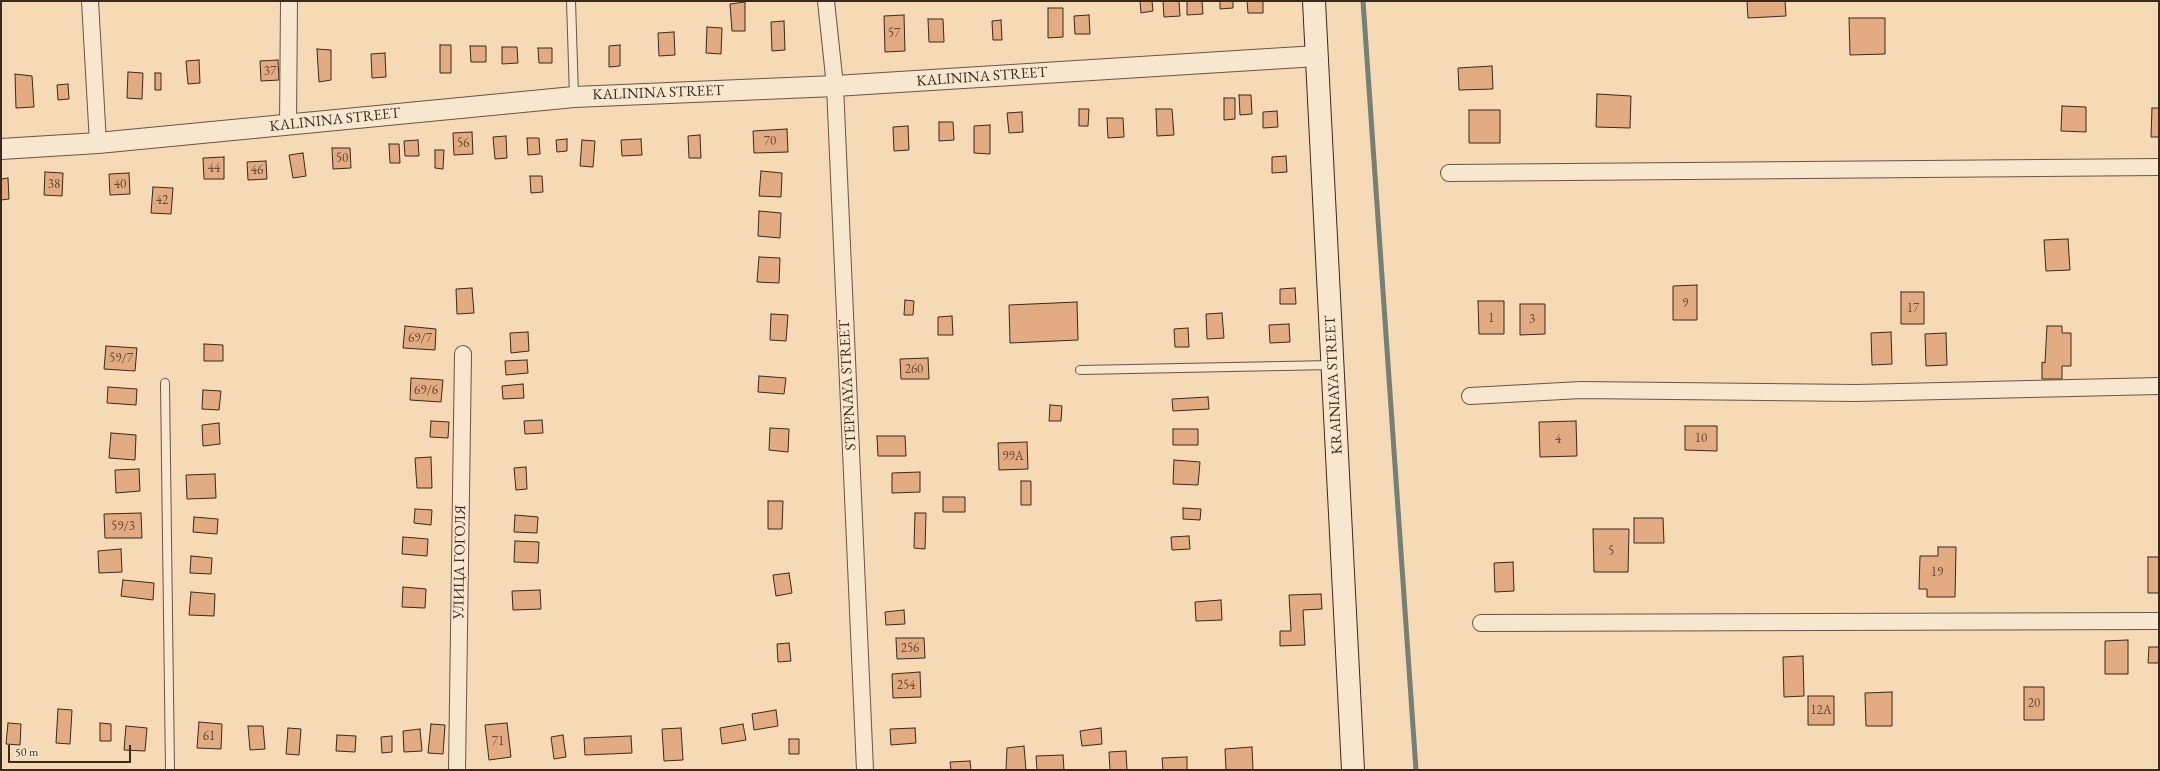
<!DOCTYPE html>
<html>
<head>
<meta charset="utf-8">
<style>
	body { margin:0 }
	#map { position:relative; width:2160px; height:771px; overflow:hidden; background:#f5dab5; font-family:"EB Garamond",serif }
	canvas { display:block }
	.frame { position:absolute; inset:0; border:2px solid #3a291e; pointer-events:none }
	.scale { position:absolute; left:8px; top:745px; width:123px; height:18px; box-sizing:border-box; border:2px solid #3a291e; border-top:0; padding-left:5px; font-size:12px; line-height:14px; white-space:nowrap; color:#3a291e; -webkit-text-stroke:3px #f8e7cf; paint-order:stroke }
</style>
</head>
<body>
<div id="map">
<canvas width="2160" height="771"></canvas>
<div class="frame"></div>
<div class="scale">50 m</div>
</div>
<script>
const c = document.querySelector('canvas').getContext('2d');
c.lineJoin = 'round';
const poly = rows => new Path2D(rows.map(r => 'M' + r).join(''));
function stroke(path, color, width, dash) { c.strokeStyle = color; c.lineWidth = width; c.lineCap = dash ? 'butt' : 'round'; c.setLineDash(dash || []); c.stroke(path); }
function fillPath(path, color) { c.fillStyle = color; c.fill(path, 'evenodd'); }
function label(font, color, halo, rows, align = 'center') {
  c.font = font + ' "EB Garamond",serif'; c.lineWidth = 3; c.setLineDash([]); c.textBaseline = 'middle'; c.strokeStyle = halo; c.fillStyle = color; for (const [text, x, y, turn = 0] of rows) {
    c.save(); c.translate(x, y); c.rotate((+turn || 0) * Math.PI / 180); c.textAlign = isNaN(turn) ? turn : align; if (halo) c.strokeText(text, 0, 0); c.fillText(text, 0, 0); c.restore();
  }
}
stroke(poly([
	[1363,1,1416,770]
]), '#758077', 5);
const building = poly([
	[1140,1,1152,1,1153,11,1141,13,1140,1],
	[1163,1,1179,1,1180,16,1164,17,1163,1],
	[1187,1,1202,1,1203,14,1187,15,1187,1],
	[1220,1,1233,1,1233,8,1220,9,1220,1],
	[1247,1,1263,1,1263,13,1248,13,1247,1],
	[1747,1,1785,1,1786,16,1748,18,1747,1],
	[745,2,745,31,732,31,730,4,745,2],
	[1048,8,1063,8,1063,37,1048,38,1048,8],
	[904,15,905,51,885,52,884,16,904,15],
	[1089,15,1090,34,1075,34,1074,16,1089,15],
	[1849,18,1885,18,1885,54,1850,55,1849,18],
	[928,19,943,19,944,42,929,42,928,19],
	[1001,20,1002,40,993,40,992,21,1001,20],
	[784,21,785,50,772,51,771,22,784,21],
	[707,27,722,28,721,54,706,53,707,27],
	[674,32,675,55,659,56,658,33,674,32],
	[440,45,451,45,451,73,440,73,440,45],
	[620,45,620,66,609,67,609,46,620,45],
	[470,46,486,46,486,62,471,62,470,46],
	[502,47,517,47,518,63,502,64,502,47],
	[538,48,552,48,552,63,539,63,538,48],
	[317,49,331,50,331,80,319,82,317,49],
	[385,53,386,77,372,78,371,54,385,53],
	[199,60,200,83,188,84,186,61,199,60],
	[278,60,279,80,261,81,260,61,278,60],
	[1492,66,1493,89,1459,90,1458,68,1492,66],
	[128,72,143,73,142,99,127,98,128,72],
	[155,73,161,73,161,90,155,90,155,73],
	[15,74,32,76,34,107,16,108,15,74],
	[68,84,69,99,58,100,57,85,68,84],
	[1597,94,1631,96,1630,128,1596,127,1597,94],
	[1239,95,1251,95,1252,114,1240,115,1239,95],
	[1224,98,1235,98,1235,119,1224,120,1224,98],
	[2062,106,2086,107,2086,132,2061,131,2062,106],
	[2152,108,2159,108,2159,137,2151,137,2152,108],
	[1079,109,1089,109,1088,126,1079,126,1079,109],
	[1156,109,1172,109,1174,135,1157,136,1156,109],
	[1469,110,1500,110,1500,143,1469,143,1469,110],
	[1277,111,1278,127,1263,128,1263,112,1277,111],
	[1022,112,1023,132,1009,133,1007,113,1022,112],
	[1107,118,1123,118,1124,137,1108,138,1107,118],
	[939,122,953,122,954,140,939,141,939,122],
	[990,125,990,154,974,153,974,126,990,125],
	[908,126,909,150,894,151,893,127,908,126],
	[787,129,788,152,754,153,753,131,787,129],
	[472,132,473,154,454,155,453,133,472,132],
	[700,135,701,158,689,158,688,136,700,135],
	[506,136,507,158,495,159,493,137,506,136],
	[527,138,539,138,540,154,528,155,527,138],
	[567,139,567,151,557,152,556,140,567,139],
	[641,139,642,155,622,156,621,140,641,139],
	[418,140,419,156,405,156,404,141,418,140],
	[582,140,595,141,593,167,580,166,582,140],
	[389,144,399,144,400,163,390,163,389,144],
	[332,148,350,148,351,168,333,169,332,148],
	[435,150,444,150,443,169,435,168,435,150],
	[303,153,306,176,293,178,289,155,303,153],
	[1286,156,1287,172,1272,173,1272,157,1286,156],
	[224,157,224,179,204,179,203,158,224,157],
	[266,161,267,179,248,180,247,162,266,161],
	[761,171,782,173,781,197,759,196,761,171],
	[45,172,63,173,62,196,44,195,45,172],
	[129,173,130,194,110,195,109,174,129,173],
	[530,176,542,176,543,192,531,193,530,176],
	[8,178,9,199,1,200,1,179,8,178],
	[153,187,173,188,171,214,151,213,153,187],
	[759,211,781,213,780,238,758,236,759,211],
	[2068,239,2070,270,2046,271,2044,240,2068,239],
	[759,257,780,258,779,283,757,282,759,257],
	[1697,285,1697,320,1673,320,1673,286,1697,285],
	[472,288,474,313,457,314,456,289,472,288],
	[1295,288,1296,304,1280,304,1280,289,1295,288],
	[1901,292,1924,292,1924,324,1901,324,1901,292],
	[905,300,914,301,913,315,904,315,905,300],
	[1478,301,1504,301,1504,334,1479,334,1478,301],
	[1077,302,1078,340,1010,343,1009,305,1077,302],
	[1520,304,1545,304,1545,334,1520,335,1520,304],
	[1222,313,1224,338,1207,339,1206,314,1222,313],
	[771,314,788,315,786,341,770,340,771,314],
	[952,316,953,335,938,335,938,317,952,316],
	[1289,324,1290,342,1270,343,1269,325,1289,324],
	[405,326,436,329,435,350,403,348,405,326],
	[2047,326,2062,326,2062,333,2071,333,2071,366,2062,366,2062,379,2042,379,2042,362,2045,363,2047,326],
	[1188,328,1189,347,1175,347,1174,329,1188,328],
	[528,332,529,351,511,353,510,333,528,332],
	[1891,332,1892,364,1872,365,1871,333,1891,332],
	[1946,333,1947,365,1926,366,1925,334,1946,333],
	[204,344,223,345,223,361,204,361,204,344],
	[106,346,137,348,135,371,104,369,106,346],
	[928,358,929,379,901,379,900,359,928,358],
	[527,360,528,373,506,375,505,361,527,360],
	[759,376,786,378,784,394,758,392,759,376],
	[411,378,443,380,441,402,410,400,411,378],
	[523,384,524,398,503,399,502,386,523,384],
	[108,387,137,389,136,405,107,403,108,387],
	[203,390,221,391,219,410,202,409,203,390],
	[1208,397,1209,409,1173,411,1172,399,1208,397],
	[1050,405,1062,406,1061,421,1049,421,1050,405],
	[542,420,543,433,525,434,524,421,542,420],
	[431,421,449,422,448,438,430,437,431,421],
	[1576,421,1577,456,1540,457,1539,422,1576,421],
	[219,423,220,444,203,446,202,425,219,423],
	[1685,426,1717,426,1717,451,1685,450,1685,426],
	[770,428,789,429,788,452,769,450,770,428],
	[1173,429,1198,429,1198,445,1173,445,1173,429],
	[111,433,136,435,135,460,109,458,111,433],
	[877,436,905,436,906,456,878,456,877,436],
	[1027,442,1028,469,999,470,998,443,1027,442],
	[431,457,432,488,417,488,415,458,431,457],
	[1174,460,1200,462,1198,485,1173,484,1174,460],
	[526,467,527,489,516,490,514,468,526,467],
	[139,469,140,491,116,493,115,470,139,469],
	[920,472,920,492,892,493,892,473,920,472],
	[215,474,216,498,187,499,186,475,215,474],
	[1021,481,1031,481,1031,505,1021,505,1021,481],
	[943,497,965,497,965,512,943,512,943,497],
	[768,501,783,501,782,529,768,529,768,501],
	[1183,508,1201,509,1200,520,1183,519,1183,508],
	[415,509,432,510,431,525,414,523,415,509],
	[141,513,142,538,105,538,104,514,141,513],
	[915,513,926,513,925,549,914,548,915,513],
	[515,515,538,517,537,533,514,532,515,515],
	[194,517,218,519,217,534,193,532,194,517],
	[1634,518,1663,518,1664,543,1634,543,1634,518],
	[1593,529,1629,529,1628,572,1594,572,1593,529],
	[1189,536,1190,549,1172,550,1171,537,1189,536],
	[403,537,428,539,427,556,402,554,403,537],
	[515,541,539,542,538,563,514,562,515,541],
	[1938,547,1956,547,1955,597,1927,597,1927,589,1919,589,1920,556,1938,556,1938,547],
	[121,549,122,572,99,573,98,551,121,549],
	[191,556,212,558,211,574,190,573,191,556],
	[2148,557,2159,557,2159,593,2148,593,2148,557],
	[1513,562,1514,591,1495,592,1494,563,1513,562],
	[789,573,792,593,776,596,773,575,789,573],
	[123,580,154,583,153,600,121,596,123,580],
	[403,587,426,589,425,608,402,607,403,587],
	[540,590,541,609,513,610,512,591,540,590],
	[191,592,215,594,214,616,189,615,191,592],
	[1321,594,1322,609,1303,610,1305,645,1280,646,1280,631,1291,631,1289,595,1321,594],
	[1221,600,1222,620,1196,621,1195,602,1221,600],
	[904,610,905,624,886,625,885,612,904,610],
	[896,638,924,638,925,658,897,659,896,638],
	[2128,640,2128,674,2105,674,2105,641,2128,640],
	[789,643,791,661,778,662,777,644,789,643],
	[2149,647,2159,647,2159,663,2148,663,2149,647],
	[1803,656,1804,696,1784,697,1783,657,1803,656],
	[920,672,921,697,893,698,892,674,920,672],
	[2024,687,2044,687,2044,720,2024,720,2024,687],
	[1892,692,1892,726,1866,726,1865,693,1892,692],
	[1808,696,1834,696,1834,725,1808,725,1808,696],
	[58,709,72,710,70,744,56,743,58,709],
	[776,710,778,726,754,730,752,714,776,710],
	[199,722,222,724,221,749,197,748,199,722],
	[8,723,21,724,20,745,6,744,8,723],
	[100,723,111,724,111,741,100,741,100,723],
	[507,723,511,757,489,760,485,725,507,723],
	[431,724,445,725,443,754,428,753,431,724],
	[743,724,746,740,722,744,720,728,743,724],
	[126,726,147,728,145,751,124,750,126,726],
	[248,726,263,726,265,749,250,750,248,726],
	[288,728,301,729,299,755,286,754,288,728],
	[681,728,683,760,664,761,662,729,681,728],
	[915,728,916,743,891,745,890,729,915,728],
	[1101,728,1102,744,1082,746,1080,731,1101,728],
	[420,729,422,751,404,752,403,731,420,729],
	[337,735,356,736,355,752,336,751,337,735],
	[563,735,566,757,554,759,551,737,563,735],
	[392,736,392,752,382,753,381,737,392,736],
	[631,736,632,753,585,755,584,738,631,736],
	[789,739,799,739,799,754,789,754,789,739],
	[1024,746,1026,770,1006,770,1007,748,1024,746],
	[1252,747,1253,770,1226,770,1225,749,1252,747],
	[1126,751,1127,770,1110,770,1109,752,1126,751],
	[1063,755,1064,770,1037,770,1036,756,1063,755],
	[1187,757,1187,770,1163,770,1162,758,1187,757],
	[970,761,971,770,951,770,950,762,970,761]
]);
fillPath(building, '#e2ab81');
stroke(building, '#3a291e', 1);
const service = poly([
	[571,1,574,96],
	[1080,370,1332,365],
	[165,383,170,770]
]);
const minor = poly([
	[90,1,98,143],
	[826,1,835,86,865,770],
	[288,125,289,1],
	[1449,173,2159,167],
	[1470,396,1581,390,1856,393,2159,386],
	[1481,623,2159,621],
	[457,770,463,354]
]);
const tertiary = poly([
	[1,149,98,143,574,97,835,86,1317,56]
]);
const secondary = poly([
	[1314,1,1353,770]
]);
stroke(service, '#695544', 10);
stroke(minor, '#695544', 18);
stroke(tertiary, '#695544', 22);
stroke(secondary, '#3a291e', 24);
stroke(service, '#f8e7cf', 8);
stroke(minor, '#f8e7cf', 16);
stroke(tertiary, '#f8e7cf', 20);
stroke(secondary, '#f8e7cf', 22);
label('13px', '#644a37', null, [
	["57",894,33],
	["37",270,71],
	["70",770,141],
	["56",463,143],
	["50",342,158],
	["44",214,168],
	["46",257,170],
	["38",54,184],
	["40",120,184],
	["42",162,200],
	["9",1685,303],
	["17",1913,308],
	["1",1491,318],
	["3",1532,319],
	["69/7",420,338],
	["59/7",121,358],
	["260",914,369],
	["69/6",426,390],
	["10",1701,438],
	["4",1558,439],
	["99А",1013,456],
	["59/3",123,526],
	["5",1611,551],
	["19",1937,572],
	["256",910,648],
	["254",906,685],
	["20",2034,703],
	["12А",1821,710],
	["61",209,736],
	["71",498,741]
]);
label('15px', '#3a291e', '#f8e7cf', [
	["KALININA STREET",982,77,-4],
	["KALININA STREET",658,93,-2],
	["KALININA STREET",335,120,-6],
	["STEPNAYA STREET",848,385,-93],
	["KRAINIAYA STREET",1334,385,-93],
	["УЛИЦА ГОГОЛЯ",460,562,-89]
]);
</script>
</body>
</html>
